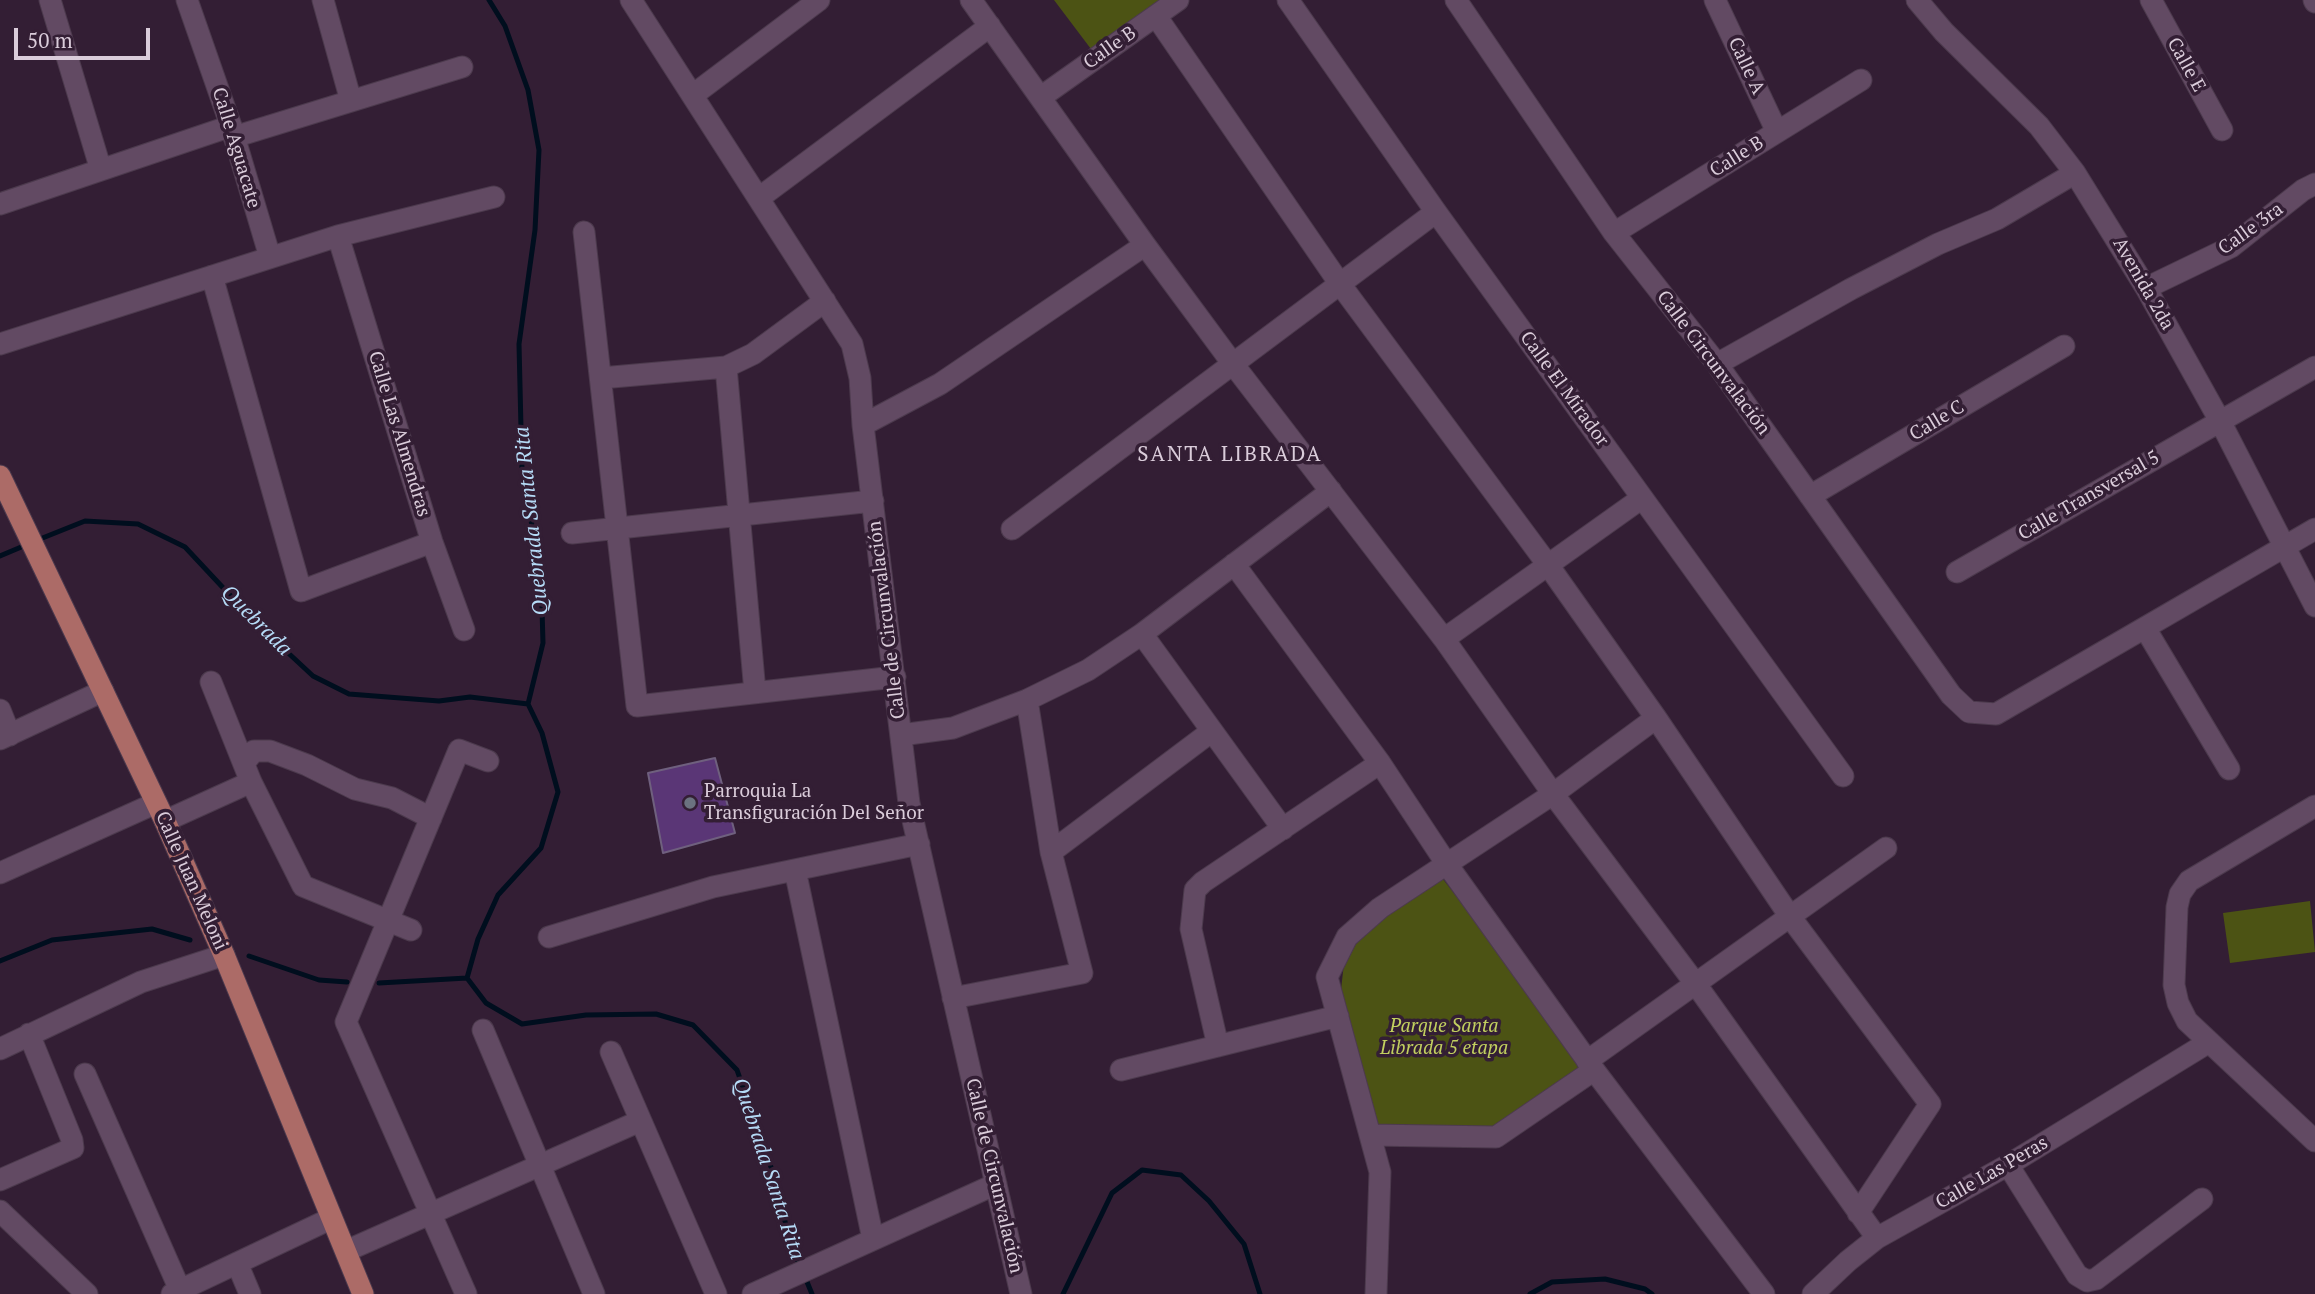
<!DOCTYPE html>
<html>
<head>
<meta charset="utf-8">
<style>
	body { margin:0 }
	#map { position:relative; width:2315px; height:1294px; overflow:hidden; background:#331e34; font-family:"PT Serif",serif }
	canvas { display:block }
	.scale { position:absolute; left:14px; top:28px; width:136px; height:32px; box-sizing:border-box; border:4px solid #daccda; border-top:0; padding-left:9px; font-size:21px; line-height:24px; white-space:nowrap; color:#daccda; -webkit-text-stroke:5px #331e34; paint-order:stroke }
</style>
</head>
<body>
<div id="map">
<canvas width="2315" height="1294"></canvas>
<div class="scale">50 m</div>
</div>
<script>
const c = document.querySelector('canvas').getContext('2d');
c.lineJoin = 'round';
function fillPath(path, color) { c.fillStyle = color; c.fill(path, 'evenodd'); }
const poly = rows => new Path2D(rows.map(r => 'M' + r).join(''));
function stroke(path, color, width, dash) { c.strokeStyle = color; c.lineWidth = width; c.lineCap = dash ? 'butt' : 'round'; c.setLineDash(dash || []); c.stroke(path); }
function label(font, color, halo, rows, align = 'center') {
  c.font = font + ' "PT Serif",serif'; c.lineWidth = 7; c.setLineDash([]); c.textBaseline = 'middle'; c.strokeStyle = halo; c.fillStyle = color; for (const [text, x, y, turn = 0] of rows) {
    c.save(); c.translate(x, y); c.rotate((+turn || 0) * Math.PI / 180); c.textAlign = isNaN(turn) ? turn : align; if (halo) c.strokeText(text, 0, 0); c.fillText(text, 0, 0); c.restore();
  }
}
fillPath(poly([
	[1054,0,1176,0,1097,57],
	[1442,878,1587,1061,1496,1137,1370,1135,1338,1016,1347,937],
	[2310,901,2315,952,2230,963,2223,913]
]), '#4c5314');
stroke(poly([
	[489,0,505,26,528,90,539,150,535,230,519,344,522,471,541,575,543,643,528,704,542,733,558,792,541,848,498,895,478,939,467,978,486,1003,522,1024,586,1015,656,1014,693,1025,737,1070,772,1170,792,1249,801,1268],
	[35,541,85,521,138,524,185,547,256,623,313,676,349,694,439,701,470,697,528,704],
	[0,556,26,545],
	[249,956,319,980,347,982],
	[0,961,52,940,152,929,190,940],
	[379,983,467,978],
	[805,1277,812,1294],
	[1063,1294,1112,1193,1142,1170,1181,1175,1209,1201,1244,1244,1260,1294],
	[1530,1294,1552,1282,1605,1279,1645,1289,1652,1294]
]), '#000e1e', 5);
const building = poly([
	[715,758,735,833,663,853,648,773,715,758]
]);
fillPath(building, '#5a3676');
stroke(building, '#6f607e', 2);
const minor = poly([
	[50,0,101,170],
	[187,0,231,126,270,257],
	[323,0,351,101],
	[631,0,852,344,860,378,863,425,909,803,1021,1294],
	[971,0,1145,245,1233,364,1444,639,1553,794,1695,983,1877,1238],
	[1288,0,1436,212,1843,776],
	[1456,0,1614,233,1717,364,1951,695,1969,712,1996,714,2315,529],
	[1715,0,1777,132],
	[1917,0,1944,32,2039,126,2075,173,2146,288,2220,421,2315,606],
	[2151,0,2222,130],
	[2314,0,2315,2],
	[1156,16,1340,284,1548,565,1656,718,1791,918,1930,1104,1858,1213],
	[693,95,819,0],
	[1041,97,1178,0],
	[234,137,462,67],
	[759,198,990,26],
	[0,204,231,126],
	[584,232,637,706,895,677],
	[1614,233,1861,80],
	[338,236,432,542,464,630],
	[212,276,301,591,432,542],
	[2146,288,2231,247,2303,190,2315,184],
	[0,344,338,236,494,197],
	[1717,364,1851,289,1938,244,1997,219,2075,173],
	[726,367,755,692],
	[601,378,726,367,753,354,825,301],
	[863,425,940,384,1145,245],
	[1810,496,2064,346],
	[1012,529,1436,212],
	[572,533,873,501],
	[1234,564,1380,763,1446,863,1594,1070,1764,1294],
	[1957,572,2315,367],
	[2145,628,2229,769],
	[1142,634,1283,829],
	[1444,639,1642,498],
	[211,682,251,782,303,886,411,930],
	[0,710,10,735],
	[901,735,953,728,1027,700,1088,670,1142,634,1331,491],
	[0,739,103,691],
	[244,763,254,751,270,751,307,765,355,789,392,798,431,818],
	[2315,806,2189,881,2180,894,2177,907,2174,985,2178,1003,2187,1021,2315,1141],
	[165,821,251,782],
	[1051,852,1212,731],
	[795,870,873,1239],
	[0,873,156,803],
	[549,937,713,887,919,844],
	[953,998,1082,973,1051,852,1027,700],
	[483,1030,594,1294],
	[1218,1046,1191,929,1195,890,1203,882,1380,763],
	[0,1049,141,982,224,955],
	[611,1052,716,1294],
	[1587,1061,1886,848],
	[1121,1070,1338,1016],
	[85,1074,180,1290],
	[1370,1135,1496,1137,1594,1070],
	[2008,1165,2077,1275,2087,1281,2096,1279,2202,1199],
	[0,1180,73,1148,72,1140,29,1034],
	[0,1211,87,1294],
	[346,1251,640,1121],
	[237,1263,250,1294],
	[172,1294,330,1219],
	[466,1294,346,1022,459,750,488,761],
	[753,1294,996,1184],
	[1376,1294,1380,1172,1327,977,1347,937,1380,908,1553,794,1656,718],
	[1813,1294,1848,1261,1877,1238,2008,1165,2209,1042]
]);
const major = poly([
	[0,476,165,821,224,955,363,1294]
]);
stroke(minor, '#4c3a4d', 23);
stroke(major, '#4c3a4d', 23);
stroke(minor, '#624a63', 21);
stroke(major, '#ac6b67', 21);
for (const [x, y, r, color] of [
	[690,803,7,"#6b7280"]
]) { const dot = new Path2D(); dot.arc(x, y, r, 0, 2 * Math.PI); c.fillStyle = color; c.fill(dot); stroke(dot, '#331e34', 2.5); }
label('19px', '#daccda', '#331e34', [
	["Calle B",1110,48,-35],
	["Calle E",2186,65,61],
	["Calle A",1746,66,65],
	["Calle Aguacate",236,148,73],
	["Calle B",1737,157,-32],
	["Calle 3ra",2251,229,-36],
	["Avenida 2da",2143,284,60],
	["Calle Circunvalación",1713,363,53],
	["Calle El Mirador",1564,389,54],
	["Calle C",1937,421,-31],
	["Calle Las Almendras",399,434,73],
	["Calle Transversal 5",2089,496,-30],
	["Calle de Circunvalación",887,620,-97],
	["Calle Juan Meloni",191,881,66],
	["Calle Las Peras",1992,1173,-30],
	["Calle de Circunvalación",994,1176,77]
]);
label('19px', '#daccda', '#331e34', [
	["Parroquia La",704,792],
	["Transfiguración Del Señor",704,814]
], 'left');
label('italic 19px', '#c2d05f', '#331e34', [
	["Parque Santa",1444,1027],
	["Librada 5 etapa",1444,1049]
]);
c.letterSpacing = '2px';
label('21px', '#daccda', '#331e34', [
	["SANTA LIBRADA",1230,455]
]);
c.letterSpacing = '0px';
label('italic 21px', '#b5daf6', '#331e34', [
	["Quebrada Santa Rita",532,521,-96],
	["Quebrada",256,621,45],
	["Quebrada Santa Rita",768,1169,72]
]);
</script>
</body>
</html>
